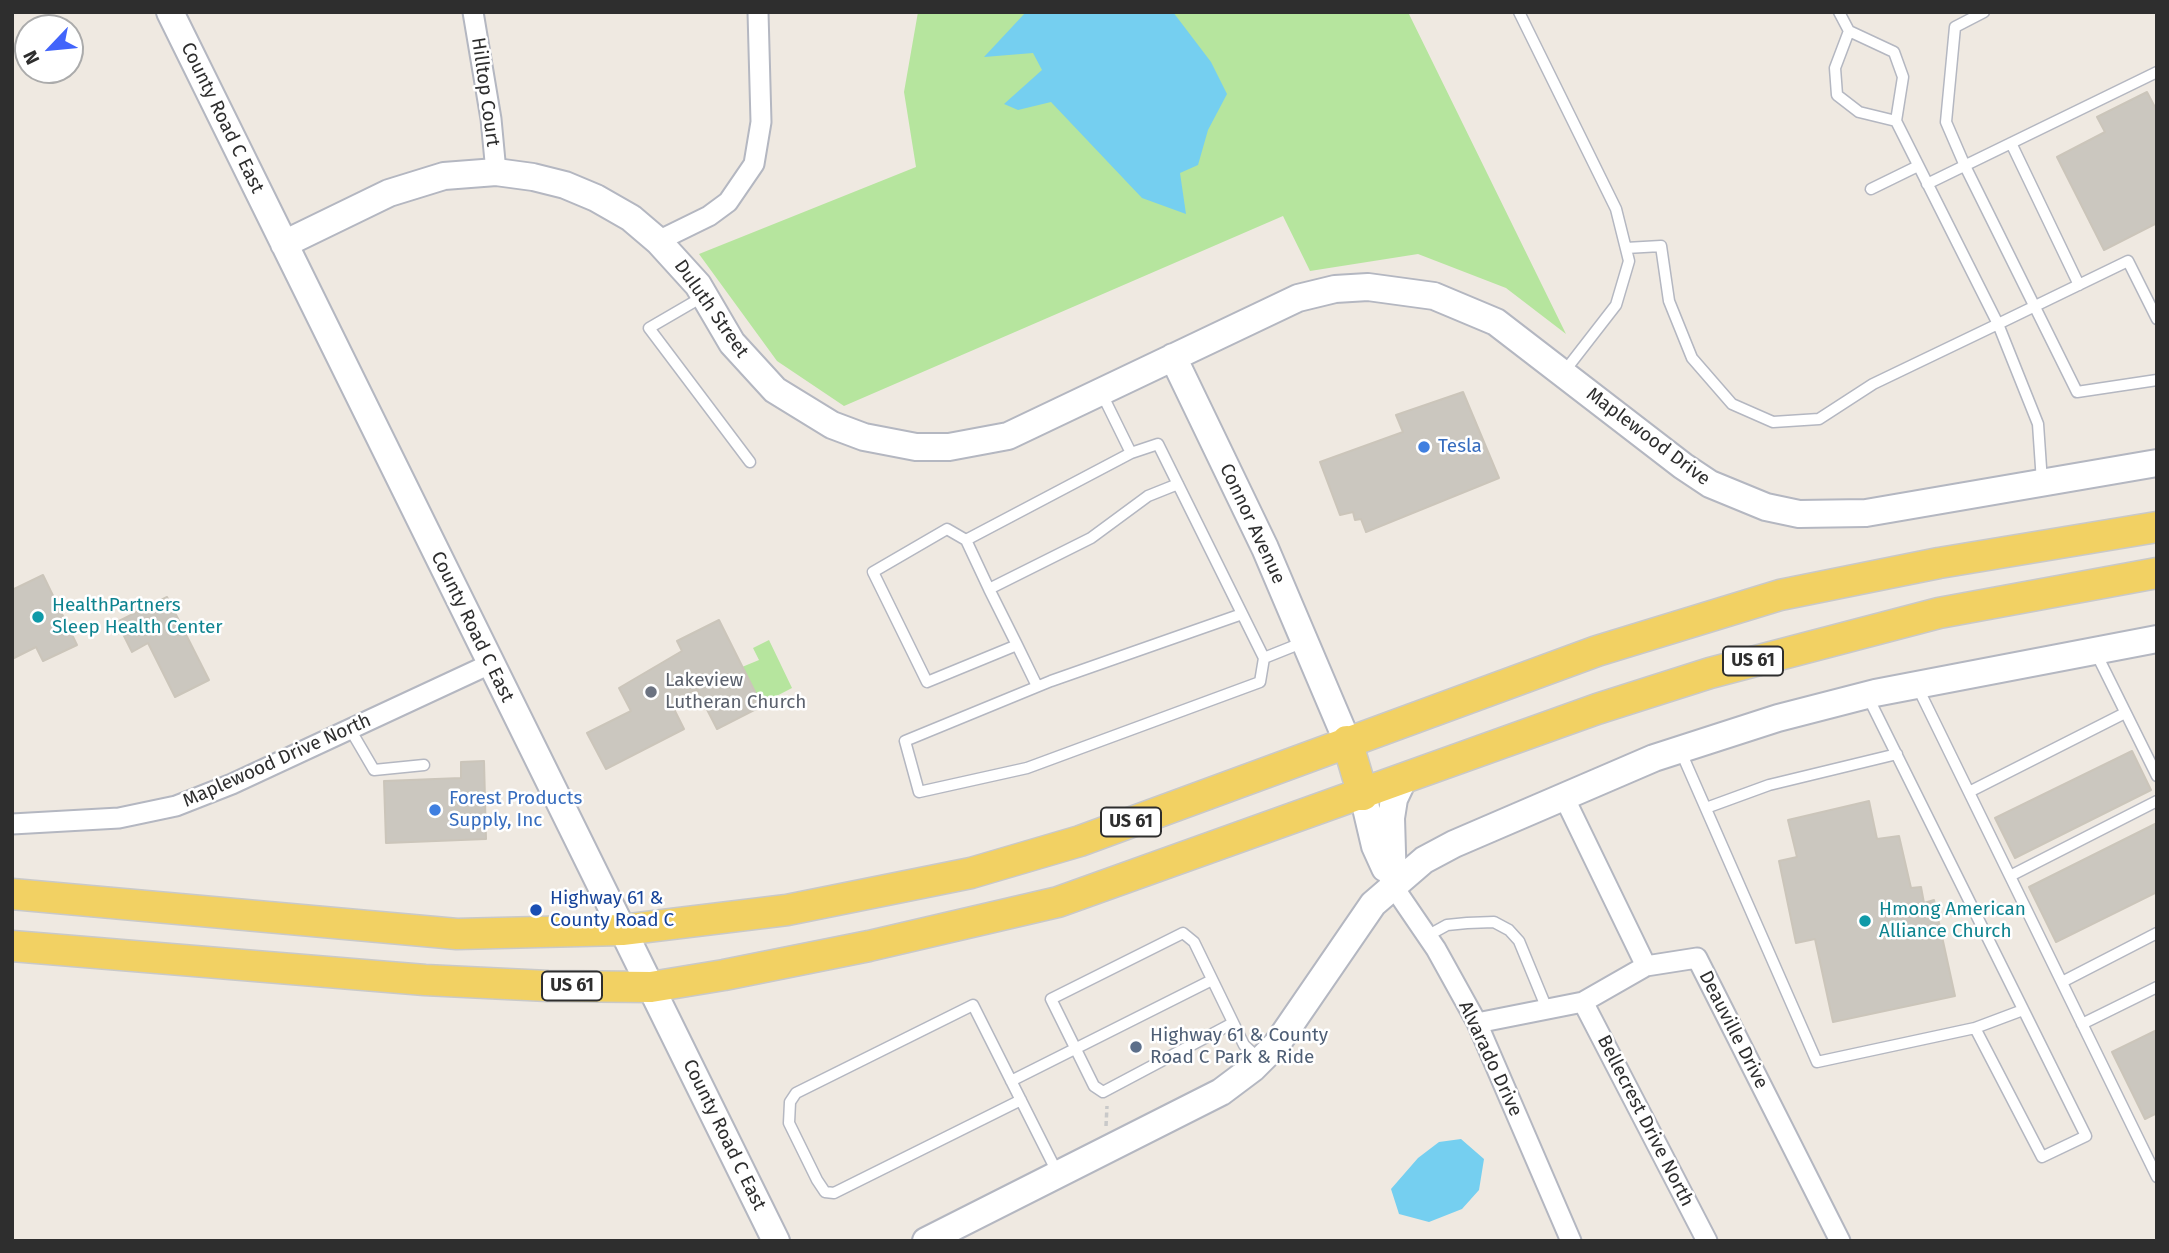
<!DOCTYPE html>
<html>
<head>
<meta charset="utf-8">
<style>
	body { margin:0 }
	#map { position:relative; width:2169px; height:1253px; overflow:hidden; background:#efe9e1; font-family:"Fira Sans",sans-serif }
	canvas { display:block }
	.frame { position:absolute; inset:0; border:14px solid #2e2e2e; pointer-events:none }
	.north { position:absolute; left:14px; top:14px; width:70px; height:70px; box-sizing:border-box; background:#fff; border:2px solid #ababab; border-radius:50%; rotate:244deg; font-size:19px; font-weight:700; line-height:28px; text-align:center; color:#2e2e2e }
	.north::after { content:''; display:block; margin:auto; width:24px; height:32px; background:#4264fb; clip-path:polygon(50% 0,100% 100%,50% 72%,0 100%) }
</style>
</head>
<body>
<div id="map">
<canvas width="2169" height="1253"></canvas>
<div class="frame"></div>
<div class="north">N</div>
</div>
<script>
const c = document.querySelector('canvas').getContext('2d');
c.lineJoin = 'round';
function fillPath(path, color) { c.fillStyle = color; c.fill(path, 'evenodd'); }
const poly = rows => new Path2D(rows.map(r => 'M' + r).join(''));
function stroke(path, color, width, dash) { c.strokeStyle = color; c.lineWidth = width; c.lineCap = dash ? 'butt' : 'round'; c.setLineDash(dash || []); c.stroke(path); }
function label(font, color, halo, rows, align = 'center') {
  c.font = font + ' "Fira Sans",sans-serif'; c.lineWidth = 5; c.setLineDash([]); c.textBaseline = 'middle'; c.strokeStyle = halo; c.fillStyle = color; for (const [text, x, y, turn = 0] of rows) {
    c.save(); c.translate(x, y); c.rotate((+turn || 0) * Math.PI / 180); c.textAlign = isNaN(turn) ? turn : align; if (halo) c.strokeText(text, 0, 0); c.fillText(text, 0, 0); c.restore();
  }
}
fillPath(poly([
	[918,12,1408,12,1566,334,1506,288,1418,254,1310,271,1283,216,844,406,777,361,699,254,916,167,904,92],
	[769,640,792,688,761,704,742,667,759,660,753,648]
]), '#b6e59e');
fillPath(poly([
	[1026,12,1173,12,1211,62,1227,94,1208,130,1198,165,1180,173,1186,214,1142,198,1051,102,1018,110,1004,104,1042,70,1033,53,984,57],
	[1461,1139,1484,1159,1479,1190,1462,1209,1429,1222,1399,1214,1391,1189,1418,1158,1439,1142]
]), '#75cff0');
const building = poly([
	[2147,92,2157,111,2157,223,2104,250,2057,157,2105,132,2097,117,2147,92],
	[1463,392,1499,478,1366,532,1361,519,1355,520,1353,512,1340,515,1320,462,1403,432,1396,415,1463,392],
	[43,575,77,645,43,661,36,647,12,659,12,590,43,575],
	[167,597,209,680,175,697,148,643,132,652,117,622,167,597],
	[719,620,762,706,717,729,697,690,671,703,684,729,606,769,587,733,631,711,619,688,682,651,677,641,719,620],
	[2132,751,2151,790,2015,858,1995,818,2132,751],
	[484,761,486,839,386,843,384,781,461,778,461,762,484,761],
	[1869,801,1877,839,1899,836,1911,888,1921,887,1924,903,1934,900,1955,996,1833,1022,1815,939,1796,943,1779,861,1797,857,1788,820,1869,801],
	[2157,823,2157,892,2056,942,2029,887,2157,823],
	[2157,1030,2157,1113,2145,1119,2112,1052,2157,1030]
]);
fillPath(building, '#cbc7bf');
stroke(building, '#cbc5ba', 2);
const lane = poly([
	[1519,12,1616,209,1629,261,1616,305,1564,372],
	[1984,12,1955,27,1946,122,1965,166,2077,392,2157,380],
	[1849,31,1835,68,1837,95,1859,112,1896,121],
	[2011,143,2079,285],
	[1927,184,2157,72],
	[1871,189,1918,166],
	[1626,248,1661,246,1669,301,1692,358,1732,404,1773,422,1819,419,1873,384,1998,324,1896,121,1903,77,1894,52,1849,31,1839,12],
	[704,296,649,328,750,462],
	[1102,394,1131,453],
	[2042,482,2038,424,1998,324,2128,261,2157,319],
	[966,540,1131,453,1158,444,1264,658,1304,642],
	[989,589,1091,538,1148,496,1178,484],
	[1242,614,1051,681,905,741,919,792,1027,768,1260,682,1264,658],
	[1017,645,927,682,873,572,947,529,966,540,989,589,1017,645,1037,686],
	[2095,651,2157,776],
	[1918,688,2157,1177],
	[350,729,374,770,424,765],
	[1681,752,1817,1062,1975,1028,2042,1157,2086,1136,1867,695],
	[1969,792,2125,713],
	[1706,808,1769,785,1897,754],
	[2010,876,2157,801],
	[1427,936,1447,925,1467,923,1494,922,1509,930,1519,941,1547,1009],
	[2062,982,2157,933],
	[1233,1023,1103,1092,1094,1086,1051,999,1183,933,1194,942,1244,1045,1260,1060],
	[2082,1024,2157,987],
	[1975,1028,2023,1010],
	[1011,1081,1212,980],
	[1021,1100,834,1193,825,1192,817,1180,789,1123,790,1102,796,1093,973,1005,1058,1174]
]);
const street = poly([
	[473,12,491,119,496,172],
	[658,241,709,216,728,202,754,164,761,122,758,12],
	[1564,797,1646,966],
	[12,824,119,818,176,806,232,784,490,664],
	[1393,886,1436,949,1477,1023,1571,1241],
	[1583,1002,1707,1241],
	[1477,1023,1583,1002,1646,966,1697,958,1840,1241]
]);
const secondary = poly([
	[170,12,776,1241],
	[284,244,389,193,444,176,496,172,533,177,565,185,596,198,631,218,658,241,698,285,732,343,775,390,832,425,864,437,916,447,949,447,1008,436,1298,298,1335,289,1368,287,1434,296,1496,322,1683,466,1710,484,1766,507,1799,514,1866,513,2157,463],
	[1173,357,1265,548,1347,741],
	[1363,795,1375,846,1385,868],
	[1393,886,1391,818,1394,799,1403,780],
	[926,1241,1221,1092,1253,1068,1277,1044,1373,904,1424,860,1454,844,1654,758,1778,718,1875,693,2157,639]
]);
const primary = poly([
	[1347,741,1363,795],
	[12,894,457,934,622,930,787,910,971,873,1080,841,1597,651,1780,595,1939,563,2157,527],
	[12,946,425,980,548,986,651,987,724,975,869,946,1058,902,1597,709,1710,673,1939,613,2157,573]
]);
stroke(lane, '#b4b7c1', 13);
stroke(street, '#b4b7c1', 23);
stroke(secondary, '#b4b7c1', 30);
stroke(primary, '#c9c9c9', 33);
stroke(poly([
	[1106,1126,1107,1106]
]), '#c9c9c9', 3.5, [5, 3.5]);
stroke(lane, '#fff', 10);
stroke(street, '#fff', 19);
stroke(secondary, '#fff', 26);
stroke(primary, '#f2d163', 30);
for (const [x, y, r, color] of [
	[1424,447,7,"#3f7fe0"],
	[38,617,7,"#0f9aa8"],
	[651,692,7,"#6b7280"],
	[435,810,7,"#3f7fe0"],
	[536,910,7,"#1a4fb4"],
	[1865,921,7,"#0f9aa8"],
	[1136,1047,7,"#5c6f8a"]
]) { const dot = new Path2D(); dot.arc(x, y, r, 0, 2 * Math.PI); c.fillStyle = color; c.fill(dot); stroke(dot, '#fff', 2.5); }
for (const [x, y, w] of [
	[1753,661,60],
	[1131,822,60],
	[572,986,60]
]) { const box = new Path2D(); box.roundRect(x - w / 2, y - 14.5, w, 29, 5); c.fillStyle = '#fff'; c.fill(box); stroke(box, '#2e2e2e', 2); }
label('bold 18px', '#2e2e2e', null, [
	["US 61",1753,661],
	["US 61",1131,822],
	["US 61",572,986]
]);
label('19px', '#2e2e2e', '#fff', [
	["Hilltop Court",485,92,82],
	["County Road C East",222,118,64],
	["Duluth Street",711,309,55],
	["Maplewood Drive",1648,437,37],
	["Connor Avenue",1252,524,65],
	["County Road C East",472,627,64],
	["Maplewood Drive North",277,761,-24],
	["Deauville Drive",1733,1030,63],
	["Alvarado Drive",1490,1059,65],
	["Bellecrest Drive North",1645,1121,63],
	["County Road C East",724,1135,64]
]);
label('19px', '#366cbe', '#fff', [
	["Tesla",1438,447],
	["Forest Products",449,799],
	["Supply, Inc",449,821]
], 'left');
label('19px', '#0d838f', '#fff', [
	["HealthPartners",52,606],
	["Sleep Health Center",52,628],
	["Hmong American",1879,910],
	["Alliance Church",1879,932]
], 'left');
label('19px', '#5b616d', '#fff', [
	["Lakeview",665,681],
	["Lutheran Church",665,703]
], 'left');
label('19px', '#164399', '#fff', [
	["Highway 61 &",550,899],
	["County Road C",550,921]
], 'left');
label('19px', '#4e5e75', '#fff', [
	["Highway 61 & County",1150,1036],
	["Road C Park & Ride",1150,1058]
], 'left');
</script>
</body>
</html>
